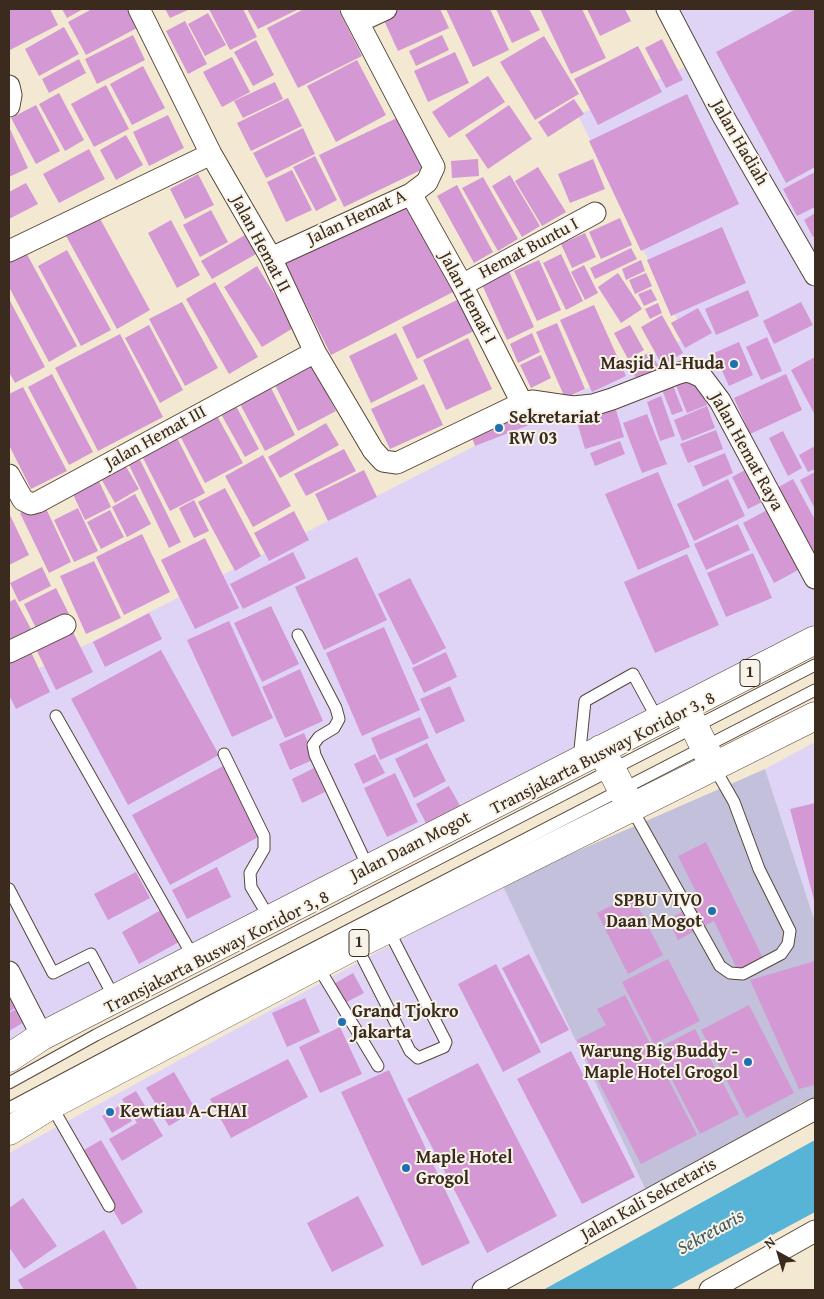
<!DOCTYPE html>
<html>
<head>
<meta charset="utf-8">
<style>
	body { margin:0 }
	#map { position:relative; width:824px; height:1299px; overflow:hidden; background:#f3e8d1; font-family:"Gentium Book Plus",serif }
	canvas { display:block }
	.frame { position:absolute; inset:0; border:10px solid #3b2a1e; pointer-events:none }
	.north { position:absolute; left:754px; top:1229px; width:50px; height:50px; -webkit-text-stroke:4px #f7f3e8; paint-order:stroke; rotate:321deg; font-size:14px; font-weight:700; line-height:20px; text-align:center; color:#3b2a1e }
	.north::after { content:''; display:block; margin:auto; width:18px; height:22px; background:#3b2a1e; clip-path:polygon(50% 0,100% 100%,50% 72%,0 100%) }
</style>
</head>
<body>
<div id="map">
<canvas width="824" height="1299"></canvas>
<div class="frame"></div>
<div class="north">N</div>
</div>
<script>
const c = document.querySelector('canvas').getContext('2d');
c.lineJoin = 'round';
function fillPath(path, color) { c.fillStyle = color; c.fill(path, 'evenodd'); }
const poly = rows => new Path2D(rows.map(r => 'M' + r).join(''));
function stroke(path, color, width, dash) { c.strokeStyle = color; c.lineWidth = width; c.lineCap = dash ? 'butt' : 'round'; c.setLineDash(dash || []); c.stroke(path); }
function label(font, color, halo, rows, align = 'center') {
  c.font = font + ' "Gentium Book Plus",serif'; c.lineWidth = 4; c.setLineDash([]); c.textBaseline = 'middle'; c.strokeStyle = halo; c.fillStyle = color; for (const [text, x, y, turn = 0] of rows) {
    c.save(); c.translate(x, y); c.rotate((+turn || 0) * Math.PI / 180); c.textAlign = isNaN(turn) ? turn : align; if (halo) c.strokeText(text, 0, 0); c.fillText(text, 0, 0); c.restore();
  }
}
fillPath(poly([
	[674,9,815,9,815,626,66,1026,9,1073,9,686,19,679,686,338,578,115,688,66],
	[815,742,815,922,765,769],
	[502,884,649,1197,470,1290,9,1290,9,1153]
]), '#dfd4f5');
fillPath(poly([
	[765,769,815,922,815,1099,802,1102,649,1197,502,884]
]), '#c3c0db');
fillPath(poly([
	[815,1140,815,1212,670,1290,543,1290]
]), '#58b4d6');
fillPath(poly([
	[9,9,50,9,58,25,10,50],
	[62,9,83,9,67,18],
	[92,9,127,9,137,28,86,55,68,22],
	[165,9,190,9,170,18],
	[209,9,243,9,257,37,230,50],
	[247,9,299,9,258,29],
	[304,9,338,9,362,56,298,88,267,28],
	[394,9,440,9,449,28,398,51,381,14],
	[446,9,490,9,509,50,473,67],
	[496,9,529,9,540,30,512,43],
	[540,9,582,9,606,58,571,74],
	[587,9,625,9,631,21,600,36],
	[796,9,815,9,815,167,786,183,716,52],
	[208,13,226,45,205,56,188,24],
	[185,21,207,64,188,74,166,31],
	[64,27,79,54,39,76,25,49],
	[133,35,145,60,97,84,85,59],
	[442,35,449,50,416,66,409,51],
	[544,36,579,94,535,120,500,62],
	[662,39,683,80,666,88,645,48],
	[256,40,274,75,253,86,234,52],
	[638,46,662,92,598,125,574,79],
	[455,52,469,83,428,102,414,71],
	[232,57,250,92,222,107,203,72],
	[79,59,86,73,49,93,42,79],
	[357,60,386,115,336,142,307,86],
	[143,66,165,108,132,125,110,84],
	[488,76,505,102,449,138,432,112],
	[275,82,283,99,243,118,234,101],
	[106,85,129,129,94,147,71,104],
	[59,93,84,140,65,151,39,104],
	[687,94,739,204,641,251,589,141],
	[288,98,302,126,251,151,237,123],
	[574,99,584,114,548,137,538,122],
	[36,105,60,151,36,164,11,118],
	[509,105,532,139,488,169,465,135],
	[168,115,184,148,149,166,133,132],
	[399,117,423,169,344,207,319,155],
	[9,127,28,168,9,177],
	[303,128,315,154,266,178,253,153],
	[126,135,143,165,116,180,100,150],
	[89,149,105,179,59,203,43,174],
	[315,156,337,200,316,211,293,167],
	[478,159,479,176,452,178,451,161],
	[593,159,605,189,570,203,558,174],
	[538,167,566,212,542,226,515,181],
	[292,170,312,210,286,222,267,182],
	[815,172,815,207,797,216,783,189],
	[198,174,214,205,185,219,170,189],
	[510,175,540,226,522,237,492,186],
	[483,177,518,239,498,251,462,188],
	[26,183,38,204,9,219,9,192],
	[457,185,493,252,474,263,437,196],
	[409,200,455,291,331,355,285,263],
	[211,210,228,242,200,257,183,225],
	[815,213,815,236,813,237,804,220],
	[98,215,150,310,117,329,65,234],
	[620,218,632,245,601,259,589,232],
	[171,220,200,275,177,288,148,233],
	[722,227,746,283,671,316,647,260],
	[585,233,596,257,572,268,561,244],
	[245,235,256,254,212,279,201,261],
	[23,247,77,346,49,362,9,287,9,255],
	[631,248,637,259,595,279,590,268],
	[67,250,111,330,81,346,38,266],
	[561,254,583,301,566,310,543,263],
	[539,260,561,310,537,321,514,271],
	[641,260,645,271,626,280,622,269],
	[584,265,598,293,585,300,571,272],
	[257,266,295,327,262,347,224,287],
	[507,267,534,327,507,340,480,280],
	[618,273,642,309,621,323,598,287],
	[646,273,652,286,635,294,629,280],
	[215,282,258,357,229,374,186,299],
	[651,289,657,300,644,306,638,294],
	[748,290,759,316,716,335,705,309],
	[9,299,45,367,15,383,9,372],
	[459,299,474,331,417,359,402,327],
	[182,302,218,368,185,386,149,319],
	[801,302,813,325,774,344,763,321],
	[658,303,662,313,650,319,645,309],
	[594,305,626,376,592,392,560,320],
	[698,308,712,333,685,348,671,323],
	[662,315,683,353,662,365,641,327],
	[557,323,585,389,565,398,536,332],
	[149,325,183,390,160,403,125,338],
	[630,325,644,350,628,359,614,333],
	[396,333,418,379,371,403,349,356],
	[532,333,540,352,518,363,510,344],
	[120,334,163,417,98,451,55,368],
	[767,337,782,371,761,380,746,347],
	[468,338,492,389,446,410,423,360],
	[739,342,753,375,729,386,714,353],
	[650,352,661,370,639,383,628,364],
	[541,355,551,378,531,388,520,365],
	[815,357,815,415,791,370],
	[310,362,336,411,298,431,273,381],
	[52,374,93,452,69,465,28,387],
	[786,374,802,410,750,434,734,398],
	[696,375,707,405,687,413,675,383],
	[672,383,683,411,672,415,661,387],
	[424,384,443,425,390,449,371,409],
	[270,386,295,435,265,451,239,402],
	[23,387,67,471,31,489,9,445,9,394],
	[661,396,675,436,660,441,647,402],
	[614,403,624,437,585,449,575,415],
	[236,406,259,449,245,457,221,414],
	[707,406,715,428,682,441,674,420],
	[524,411,529,425,475,446,470,432],
	[216,414,243,463,205,483,179,434],
	[647,414,667,464,642,473,623,423],
	[326,423,339,445,280,478,268,457],
	[716,430,723,449,688,463,680,444],
	[783,431,802,468,788,476,769,438],
	[176,436,205,493,170,511,141,454],
	[620,441,625,454,595,466,590,453],
	[815,446,815,469,808,472,799,455],
	[344,449,356,471,306,496,294,474],
	[725,453,733,473,703,487,694,466],
	[263,455,291,506,253,527,225,476],
	[140,460,181,542,169,548,129,465],
	[124,463,139,489,115,503,100,477],
	[747,469,764,501,748,509,732,477],
	[364,470,377,497,328,521,315,494],
	[658,472,690,547,638,570,605,494],
	[815,472,815,509,800,480],
	[97,477,111,507,85,520,71,490],
	[728,479,745,516,694,541,677,504],
	[793,479,815,520,815,559,777,488],
	[225,488,261,556,235,571,198,502],
	[135,494,151,524,127,537,112,507],
	[194,500,209,531,194,538,179,508],
	[43,502,71,562,49,573,20,513],
	[78,508,98,551,74,562,54,520],
	[769,509,800,569,774,583,743,523],
	[110,510,124,537,101,549,87,522],
	[294,511,309,540,269,561,254,533],
	[9,513,29,555,9,565],
	[738,524,750,550,706,570,694,544],
	[142,534,170,592,124,615,96,557],
	[205,538,239,608,195,629,161,560],
	[293,552,306,578,243,609,230,584],
	[753,553,772,598,726,617,707,573],
	[687,554,719,625,655,653,624,582],
	[357,557,387,620,324,650,295,587],
	[94,561,121,618,86,634,60,576],
	[42,567,51,586,19,602,10,583],
	[410,578,446,648,413,665,378,594],
	[56,588,69,614,37,630,24,604],
	[15,599,31,629,9,640,9,602],
	[271,606,299,664,262,682,234,623],
	[149,613,162,639,105,667,93,642],
	[229,621,273,718,232,737,187,640],
	[384,627,420,710,362,736,326,653],
	[71,628,93,672,56,690,35,647],
	[29,648,50,692,16,709,9,695,9,658],
	[161,650,219,755,128,805,71,699],
	[446,652,457,677,424,693,412,668],
	[300,669,323,721,285,738,262,687],
	[450,686,465,721,436,734,420,699],
	[420,717,429,738,380,760,371,738],
	[304,733,315,759,290,770,279,744],
	[427,743,446,781,414,798,395,759],
	[375,754,385,773,363,784,354,764],
	[225,765,262,835,170,885,132,815],
	[314,768,325,792,302,803,292,779],
	[395,773,418,822,387,837,364,788],
	[449,786,463,811,429,829,416,804],
	[815,803,815,904,790,809],
	[706,842,763,958,738,971,714,921,678,940,668,919,701,902,678,856],
	[217,867,231,897,187,919,172,890],
	[136,872,150,898,108,920,94,894],
	[632,895,663,955,628,974,597,913],
	[161,910,179,942,139,964,122,932],
	[529,954,569,1030,541,1044,502,968],
	[668,959,700,1021,654,1044,622,982],
	[815,961,815,1085,799,1089,750,980],
	[496,964,541,1052,503,1072,458,984],
	[353,973,364,993,343,1004,332,985],
	[9,989,21,1004,9,1012],
	[625,995,697,1135,641,1164,577,1040,606,1025,597,1009],
	[305,998,320,1032,287,1047,272,1013],
	[749,1005,794,1093,746,1118,701,1030],
	[18,1008,26,1021,9,1031,9,1013],
	[340,1027,362,1074,320,1093,299,1047],
	[695,1029,739,1114,700,1134,656,1049],
	[571,1051,635,1177,582,1204,517,1079],
	[288,1059,308,1097,231,1138,210,1099],
	[478,1063,557,1216,487,1253,407,1099],
	[389,1070,470,1243,422,1266,341,1092],
	[174,1072,196,1110,169,1126,146,1088],
	[136,1091,163,1136,122,1161,109,1139,137,1123,122,1099],
	[122,1104,132,1121,112,1133,102,1116],
	[101,1140,143,1212,122,1225,79,1153],
	[358,1196,384,1246,332,1272,307,1223],
	[23,1198,57,1246,24,1269,9,1247,9,1208],
	[104,1230,138,1290,24,1290,18,1280]
]), '#d498d4');
const service = poly([
	[298,635,336,708,339,719,334,728,319,737,313,745,315,755,369,869],
	[56,716,194,958],
	[224,754,264,836,264,849,250,873,251,887,270,919],
	[579,759,585,701,633,674,658,720],
	[632,809,720,966,730,973,743,974,781,954,788,944,790,931,759,869,734,802,714,767],
	[9,889,53,973,91,954,115,999],
	[356,945,410,1051,418,1058,444,1047,446,1042,388,929],
	[317,965,378,1066],
	[9,1083,96,1035,815,665],
	[51,1105,109,1206],
	[9,1108,211,1001,815,690]
]);
const minor = poly([
	[139,9,211,154,271,258,315,352,373,450,383,461,397,463,522,403,532,401,573,407,593,405,612,399,676,374,686,371,693,373,702,377,720,401,815,578],
	[667,9,722,114,815,275],
	[358,22,386,9],
	[9,86,11,95,9,106],
	[411,194,462,285,522,403],
	[9,251,211,154],
	[271,258,411,194,427,182,434,167,351,9],
	[462,285,595,213],
	[9,475,23,500,31,504,38,502,315,352],
	[9,652,65,625],
	[9,972,42,1036],
	[483,1290,815,1109],
	[710,1290,815,1231]
]);
const trunk = poly([
	[685,707,714,767],
	[601,749,632,809],
	[9,1058,42,1036,815,640],
	[9,1131,51,1105,356,945,815,716]
]);
stroke(service, '#574639', 13);
stroke(minor, '#574639', 23);
stroke(trunk, '#574639', 29);
stroke(service, '#fff', 11);
stroke(minor, '#fff', 21);
stroke(trunk, '#fff', 28);
for (const [x, y, r, color] of [
	[734,364,5,"#1f6fb2"],
	[499,428,5,"#1f6fb2"],
	[712,911,5,"#1f6fb2"],
	[342,1022,5,"#1f6fb2"],
	[748,1062,5,"#1f6fb2"],
	[110,1112,5,"#1f6fb2"],
	[406,1168,5,"#1f6fb2"]
]) { const dot = new Path2D(); dot.arc(x, y, r, 0, 2 * Math.PI); c.fillStyle = color; c.fill(dot); stroke(dot, '#f7f3e8', 2); }
for (const [x, y, w] of [
	[750,673,20],
	[359,943,20]
]) { const box = new Path2D(); box.roundRect(x - w / 2, y - 13.5, w, 27, 4); c.fillStyle = '#f7f3e8'; c.fill(box); stroke(box, '#3b2a1e', 1); }
label('bold 16px', '#3b2a1e', null, [
	["1",750,673],
	["1",359,943]
]);
label('18px', '#3b2a1e', '#f7f3e8', [
	["Jalan Hadiah",739,143,60],
	["Jalan Hemat A",357,218,-25],
	["Jalan Hemat II",260,244,62],
	["Hemat Buntu I",529,249,-28],
	["Jalan Hemat I",467,298,62],
	["Jalan Hemat III",156,438,-29],
	["Jalan Hemat Raya",746,452,61],
	["Transjakarta Busway Koridor 3, 8",603,754,-27],
	["Jalan Daan Mogot",411,847,-27],
	["Transjakarta Busway Koridor 3, 8",217,953,-27],
	["Jalan Kali Sekretaris",649,1200,-29]
]);
label('bold 18px', '#3b2a1e', '#f7f3e8', [
	["Masjid Al-Huda",724,364,"right"],
	["Sekretariat",509,418],
	["RW 03",509,439],
	["SPBU VIVO",702,901,"right"],
	["Daan Mogot",702,922,"right"],
	["Grand Tjokro",352,1012],
	["Jakarta",352,1033],
	["Warung Big Buddy -",738,1052,"right"],
	["Maple Hotel Grogol",738,1073,"right"],
	["Kewtiau A-CHAI",120,1112],
	["Maple Hotel",416,1158],
	["Grogol",416,1179]
], 'left');
label('italic 19px', '#455a5e', '#f7f3e8', [
	["Sekretaris",711,1233,-29]
]);
</script>
</body>
</html>
